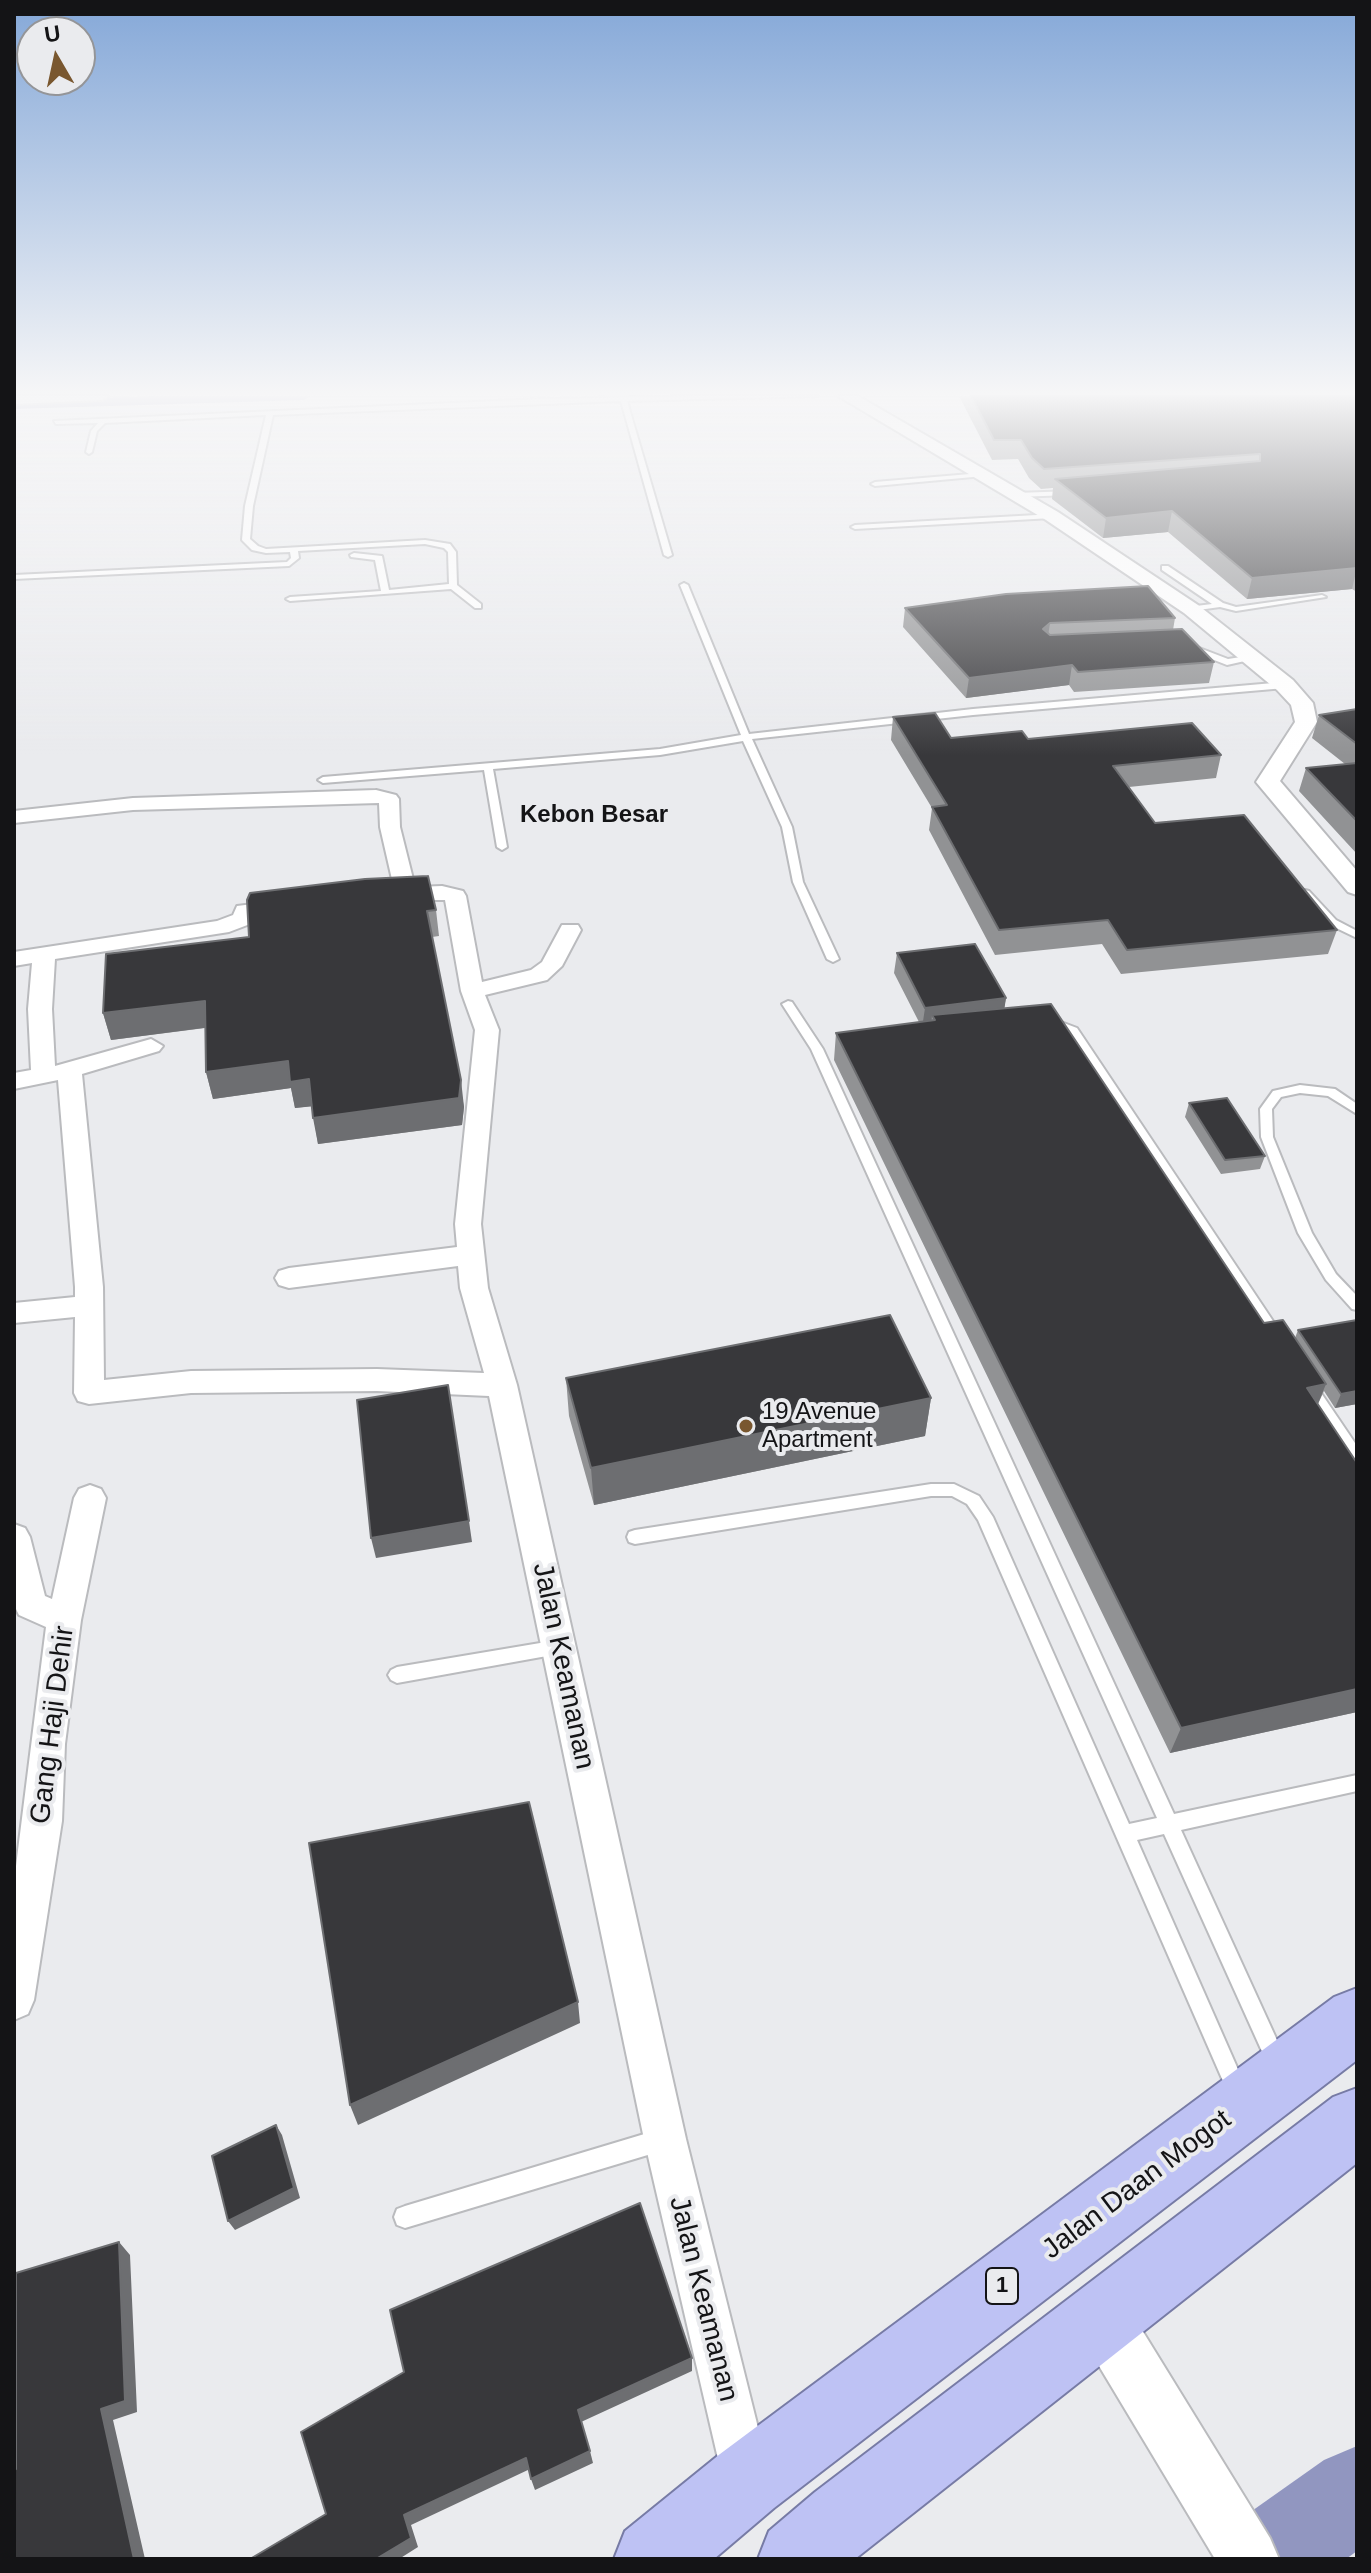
<!DOCTYPE html>
<html>
<head>
<meta charset="utf-8">
<style>
	body { margin:0 }
	#map { position:relative; width:1371px; height:2573px; overflow:hidden; background:#eaebee; font-family:Helvetica,sans-serif }
	canvas { display:block }
	.frame { position:absolute; inset:0; border:16px solid #141416; pointer-events:none }
	.north { position:absolute; left:16px; top:16px; width:80px; height:80px; box-sizing:border-box; background:#eaebee; border:2px solid #949598; border-radius:50%; rotate:351deg; font-size:22px; font-weight:700; line-height:32px; text-align:center; color:#141416 }
	.north::after { content:''; display:block; margin:auto; width:28px; height:36px; background:#79572f; clip-path:polygon(50% 0,100% 100%,50% 72%,0 100%) }
</style>
</head>
<body>
<div id="map">
<canvas width="1371" height="2573"></canvas>
<div class="frame"></div>
<div class="north">U</div>
</div>
<script>
const c = document.querySelector('canvas').getContext('2d');
c.lineJoin = 'round';
const poly = rows => new Path2D(rows.map(r => 'M' + r).join(''));
function fillPath(path, color) { c.fillStyle = color; c.fill(path, 'evenodd'); }
function stroke(path, color, width, dash) { c.strokeStyle = color; c.lineWidth = width; c.lineCap = dash ? 'butt' : 'round'; c.setLineDash(dash || []); c.stroke(path); }
function label(font, color, halo, rows, align = 'center') {
  c.font = font + ' Helvetica,sans-serif'; c.lineWidth = 8; c.setLineDash([]); c.textBaseline = 'middle'; c.strokeStyle = halo; c.fillStyle = color; for (const [text, x, y, turn = 0] of rows) {
    c.save(); c.translate(x, y); c.rotate((+turn || 0) * Math.PI / 180); c.textAlign = isNaN(turn) ? turn : align; if (halo) c.strokeText(text, 0, 0); c.fillText(text, 0, 0); c.restore();
  }
}
fillPath(poly([
	[155,396,311,396,304,400,14,409,14,401,155,396]
]), '#9196c0');
fillPath(poly([
	[1357,2446,1357,2551,1346,2559,1218,2559,1232,2525,1324,2460,1357,2446]
]), '#9196c0');
const service = poly([
	[697,396,818,396,627,401,672,555,668,557,664,555,621,401,273,415,253,506,250,539,258,546,266,549,425,540,450,544,456,552,457,585,481,604,481,608,475,608,451,589,290,601,286,599,290,597,381,591,375,560,351,557,350,555,354,553,382,556,389,590,449,584,448,552,444,548,425,544,298,551,299,558,289,566,14,579,14,575,287,562,291,558,290,552,266,553,252,550,242,540,245,506,266,415,105,423,97,431,92,452,89,454,86,452,91,431,98,423,56,424,54,421,541,399,697,396],
	[982,473,984,476,875,486,871,484,875,482,982,473],
	[1074,491,1071,495,1015,497,1011,495,1015,493,1074,491],
	[1055,514,1055,518,1052,518,855,529,851,527,855,525,1055,514],
	[1162,566,1168,566,1223,603,1236,607,1322,595,1326,597,1236,611,1220,607,1191,611,1188,611,1188,607,1212,604,1162,570,1162,566],
	[684,583,688,585,749,734,973,709,1285,682,1289,685,1285,688,973,715,752,739,792,827,803,882,839,959,833,962,827,959,793,882,782,827,743,741,660,755,493,769,507,847,502,850,497,847,484,770,323,783,318,780,323,777,660,749,741,735,680,585,684,583],
	[1189,644,1228,659,1254,655,1258,658,1227,665,1186,649,1185,647,1189,644],
	[1305,890,1309,891,1336,920,1357,931,1357,938,1328,924,1300,893,1305,890],
	[788,1001,792,1002,823,1049,1174,1814,1357,1775,1357,1791,1181,1830,1286,2060,1283,2067,1276,2070,1269,2067,1164,1834,1137,1840,1247,2090,1244,2097,1237,2100,1230,2097,978,1520,967,1504,952,1496,931,1496,635,1544,629,1542,627,1537,629,1532,635,1530,931,1484,954,1484,979,1496,993,1517,1129,1824,1157,1818,811,1049,782,1004,788,1001],
	[1048,1017,1077,1028,1281,1333,1283,1337,1281,1341,1271,1341,1069,1033,1044,1023,1044,1019,1048,1017],
	[1300,1085,1335,1089,1357,1104,1357,1114,1328,1096,1300,1093,1281,1097,1272,1109,1273,1137,1312,1233,1336,1274,1357,1296,1357,1310,1352,1309,1326,1280,1298,1233,1261,1137,1260,1109,1273,1091,1300,1085],
	[1310,1382,1315,1384,1357,1446,1357,1464,1352,1462,1305,1392,1303,1388,1305,1384,1310,1382],
	[558,1640,564,1642,567,1647,564,1652,558,1654,397,1683,391,1680,388,1675,391,1670,397,1667,558,1640],
	[661,2129,669,2132,672,2140,669,2148,661,2151,405,2228,397,2225,394,2217,397,2209,405,2206,661,2129]
]);
const minor = poly([
	[14,396,108,396,102,400,14,404,14,396],
	[376,790,396,795,399,799,400,827,415,887,442,886,463,891,466,896,482,982,531,970,542,962,562,925,578,925,581,930,562,966,547,980,485,995,499,1030,481,1224,488,1288,517,1385,686,2139,770,2476,763,2493,746,2500,729,2493,722,2476,644,2139,489,1396,377,1391,191,1393,89,1404,78,1401,74,1393,75,1317,14,1323,14,1303,75,1297,75,1287,58,1080,14,1089,14,1073,31,1070,28,1009,32,963,14,966,14,952,217,921,233,915,237,906,285,900,293,901,296,906,293,911,254,916,250,924,229,932,55,959,52,1009,55,1066,151,1039,163,1046,159,1051,82,1074,103,1287,104,1380,191,1371,377,1369,484,1373,460,1288,458,1266,289,1288,279,1285,275,1278,279,1271,289,1268,457,1247,455,1224,475,1030,461,991,445,900,394,900,383,894,394,888,380,827,379,803,133,810,14,823,14,811,133,798,376,790],
	[90,1485,101,1489,106,1498,81,1620,65,1744,62,1821,34,2000,28,2014,14,2020,14,1882,46,1627,19,1615,14,1605,14,1524,25,1528,30,1537,45,1596,52,1599,74,1498,79,1489,90,1485]
]);
const tertiary = poly([
	[838,396,858,396,1058,512,1198,605,1293,680,1313,703,1317,722,1280,781,1357,871,1357,895,1348,892,1256,782,1295,722,1291,705,1277,690,1184,613,1046,520,838,396],
	[1101,2288,1121,2296,1270,2538,1279,2559,1215,2559,1081,2336,1073,2316,1081,2296,1101,2288]
]);
const trunk = poly([
	[1357,1988,1357,2060,774,2508,714,2559,614,2559,625,2531,720,2454,1334,1997,1357,1988],
	[1357,2088,1357,2163,855,2559,758,2559,769,2531,815,2492,1333,2097,1357,2088]
]);
stroke(service, '#babbbe', 4);
stroke(minor, '#babbbe', 4);
stroke(tertiary, '#babbbe', 4);
stroke(trunk, '#777ba5', 4);
fillPath(service, '#fff');
fillPath(minor, '#fff');
fillPath(tertiary, '#fff');
fillPath(trunk, '#bec2f4');
fillPath(poly([
	[959,396,1357,396,1357,592,1352,589,1247,599,1168,532,1103,538,1052,499,1053,488,1041,489,1029,478,1018,459,992,460],
	[905,608,1175,618,1173,630,1214,662,1209,683,1074,692,1069,685,966,698,903,627],
	[1357,709,1357,854,1299,791,1306,768,1345,764,1312,738,1319,715],
	[893,717,951,738,1028,739,1221,755,1216,778,1129,787,1155,823,1337,930,1328,954,1121,974,1102,944,995,955,929,830,932,808,891,740],
	[436,910,439,936,432,937,464,1107,462,1125,318,1144,312,1106,295,1108,291,1088,213,1099,206,1072,205,1028,111,1040,103,1013,249,937],
	[897,953,1006,998,1004,1008,1264,1323,1295,1338,1298,1330,1357,1320,1357,1404,1335,1408,1324,1391,1318,1404,1357,1463,1357,1712,1170,1753,834,1060,836,1033,919,1022,894,973],
	[1189,1103,1265,1156,1260,1169,1221,1174,1185,1117],
	[566,1378,931,1398,925,1436,594,1505,569,1416]
]), '#919294');
fillPath(poly([
	[1172,511,1168,532,1103,538,1106,518],
	[1357,568,1352,589,1247,599,1252,578],
	[1050,623,1047,643,1043,629],
	[1072,665,1069,685,966,698,969,678],
	[1006,998,1003,1018,935,1020,932,1015,931,1027,922,1028,925,1008],
	[205,1001,211,1027,111,1040,103,1013],
	[288,1061,309,1079,315,1106,295,1108,291,1088,213,1099,206,1072],
	[461,1080,464,1107,462,1125,318,1144,313,1118],
	[1326,1384,1315,1411,1307,1388],
	[1357,1391,1357,1404,1335,1408,1341,1394],
	[931,1398,925,1436,594,1505,591,1468],
	[469,1521,472,1542,376,1558,371,1538],
	[1357,1689,1357,1712,1170,1753,1181,1728],
	[578,2002,580,2023,358,2125,350,2105],
	[276,2125,282,2135,300,2198,235,2230,228,2221],
	[119,2242,130,2255,137,2412,113,2420,145,2559,134,2559,101,2409],
	[692,2358,692,2371,581,2422,578,2410],
	[590,2451,593,2463,535,2490,531,2479],
	[526,2458,530,2469,411,2525,418,2547,399,2559,376,2559,404,2515]
]), '#6d6e71');
const building = poly([
	[971,396,1357,396,1357,568,1252,578,1172,511,1106,518,1055,479,1260,461,1260,454,1044,469,1032,458,1021,440,994,440,971,396],
	[1148,586,1175,618,1050,623,1043,629,1050,635,1182,629,1214,662,1078,672,1072,665,969,678,905,608,1006,594,1148,586],
	[1357,709,1357,744,1319,715,1357,709],
	[935,713,951,738,1022,731,1028,739,1192,723,1221,755,1113,766,1155,823,1244,815,1337,930,1127,950,1108,920,999,930,932,807,947,805,893,717,935,713],
	[1357,763,1357,821,1306,768,1357,763],
	[428,876,436,910,427,911,461,1080,459,1098,313,1118,309,1079,290,1082,288,1061,206,1072,205,1001,103,1013,106,954,249,937,247,900,250,893,365,879,428,876],
	[975,944,1006,998,925,1008,897,953,975,944],
	[1051,1004,1264,1323,1283,1320,1326,1384,1307,1388,1357,1463,1357,1689,1181,1728,836,1033,935,1020,932,1015,1051,1004],
	[1227,1098,1265,1156,1225,1160,1189,1103,1227,1098],
	[890,1315,931,1398,591,1468,566,1378,890,1315],
	[1357,1320,1357,1391,1341,1394,1298,1330,1357,1320],
	[448,1385,469,1521,371,1538,357,1400,448,1385],
	[529,1802,578,2002,350,2105,309,1843,529,1802],
	[276,2125,294,2188,228,2221,212,2156,276,2125],
	[640,2203,692,2358,578,2410,590,2451,531,2479,526,2458,404,2515,411,2538,376,2559,250,2559,326,2514,301,2432,404,2372,390,2310,640,2203],
	[119,2242,125,2401,101,2409,134,2559,14,2559,14,2470,16,2469,16,2273,119,2242]
]);
fillPath(building, '#38383b');
stroke(building, '#6d6e71', 2);
const sky = c.createLinearGradient(0, 0, 0, 756);
sky.addColorStop(0, '#85a8d8');
sky.addColorStop(0.52, '#f6f6f7');
sky.addColorStop(1, '#f6f6f700');
c.fillStyle = sky;
c.fillRect(0, 0, 1371, 756);
for (const [x, y, r, color] of [
	[746,1426,8,"#79572f"]
]) { const dot = new Path2D(); dot.arc(x, y, r, 0, 2 * Math.PI); c.fillStyle = color; c.fill(dot); stroke(dot, '#eaebee', 3); }
for (const [x, y, w] of [
	[1002,2286,32]
]) { const box = new Path2D(); box.roundRect(x - w / 2, y - 18, w, 36, 6); c.fillStyle = '#eaebee'; c.fill(box); stroke(box, '#141416', 2); }
label('bold 22px', '#141416', null, [
	["1",1002,2286]
]);
label('bold 24px', '#141416', '#eaebee', [
	["Kebon Besar",594,815]
]);
label('24px', '#141416', '#eaebee', [
	["19 Avenue",762,1412],
	["Apartment",762,1440]
], 'left');
label('28px', '#141416', '#eaebee', [
	["Jalan Keamanan",563,1666,78],
	["Gang Haji Dehir",53,1725,-83],
	["Jalan Daan Mogot",1137,2185,-37],
	["Jalan Keamanan",703,2299,76]
]);
</script>
</body>
</html>
